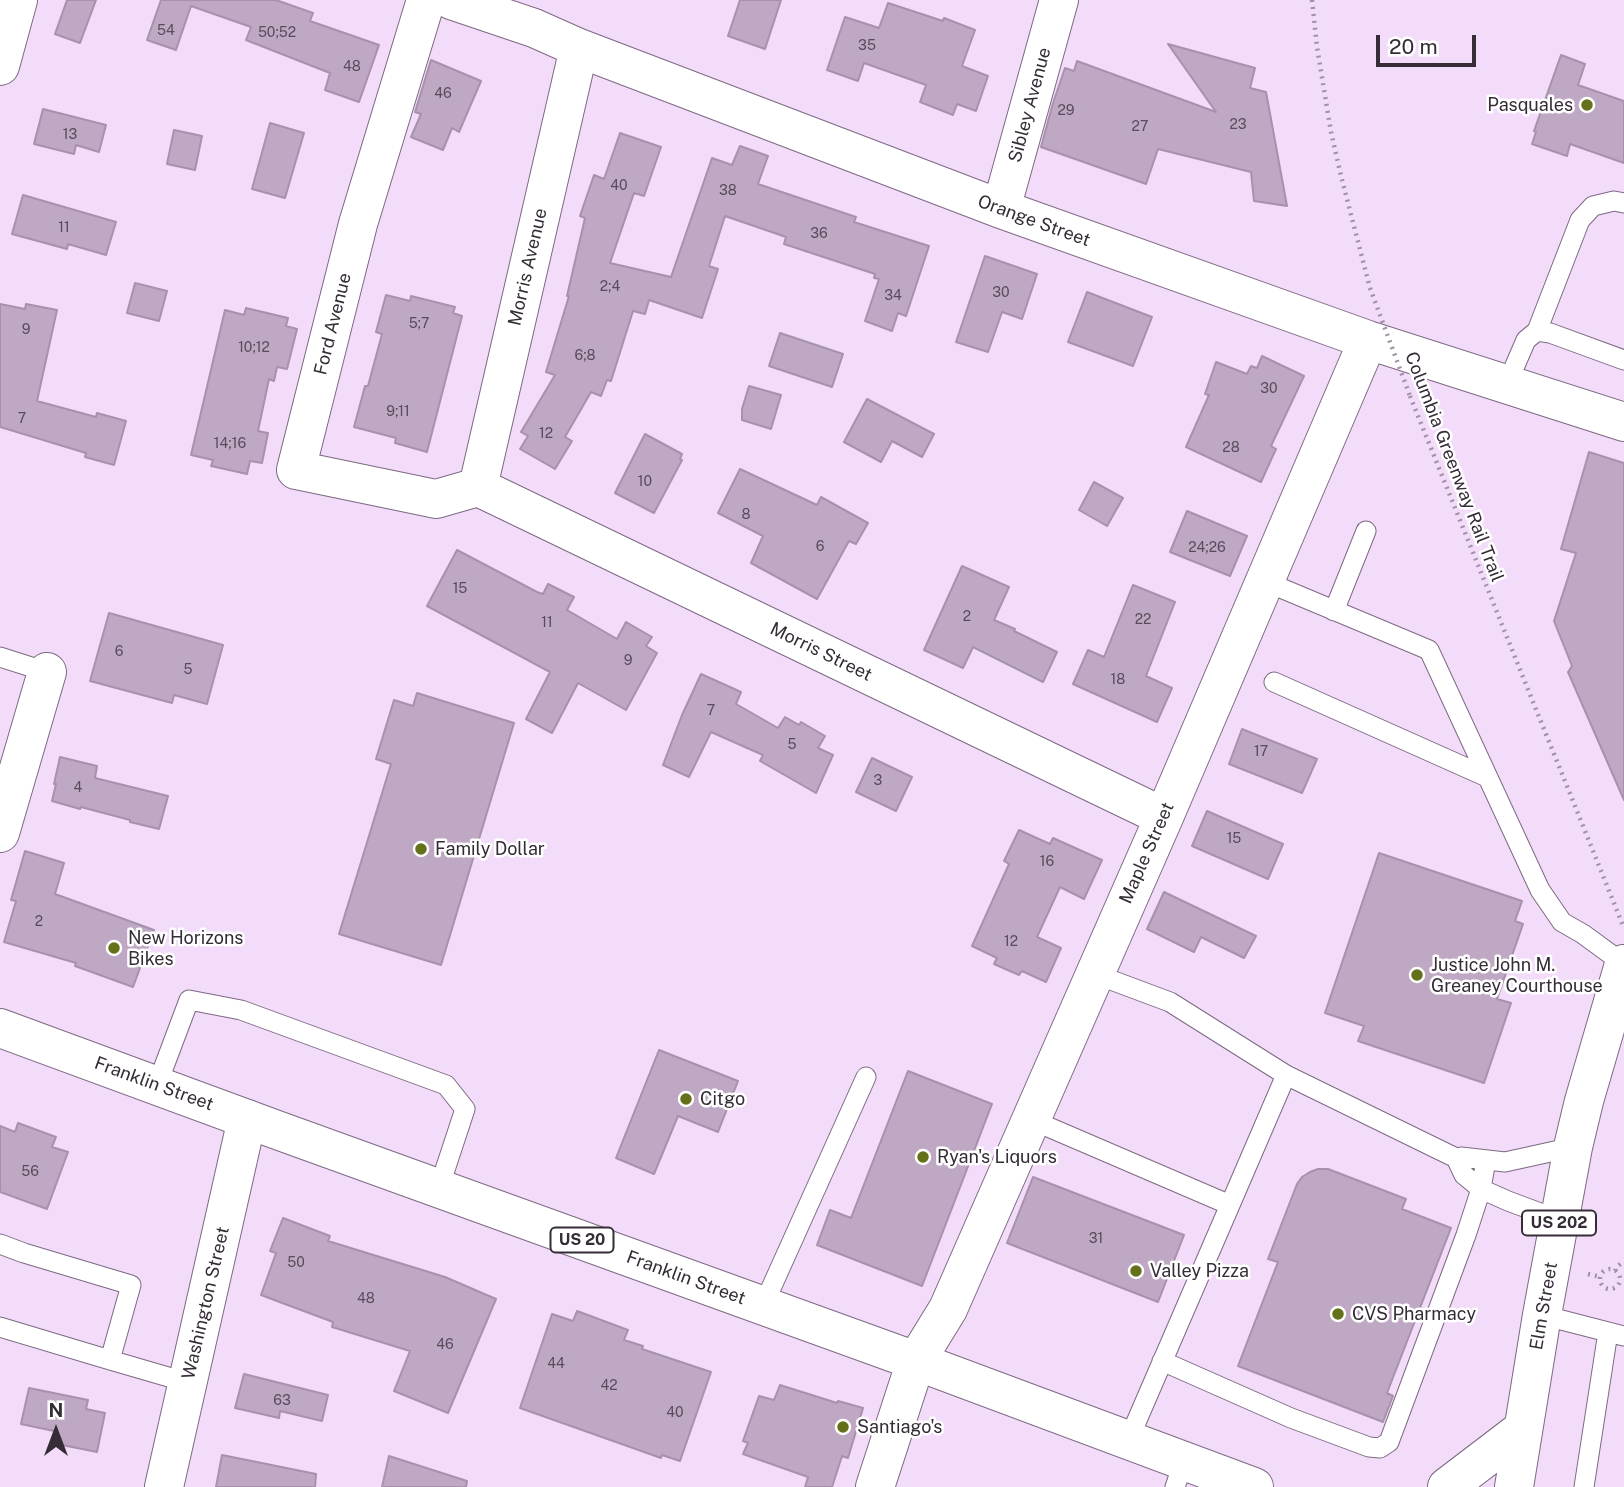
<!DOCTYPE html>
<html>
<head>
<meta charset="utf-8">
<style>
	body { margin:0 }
	#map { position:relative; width:1624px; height:1487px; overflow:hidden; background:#f3dcf9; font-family:"Public Sans",sans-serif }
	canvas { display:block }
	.north { position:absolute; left:21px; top:1396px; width:70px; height:70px; -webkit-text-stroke:5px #fff; paint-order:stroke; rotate:0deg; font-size:19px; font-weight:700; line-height:28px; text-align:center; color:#352c37 }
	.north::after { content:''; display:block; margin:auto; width:24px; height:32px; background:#352c37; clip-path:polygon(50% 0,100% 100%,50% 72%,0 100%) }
	.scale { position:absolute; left:1376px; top:35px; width:100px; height:32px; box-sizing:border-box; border:4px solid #352c37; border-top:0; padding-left:9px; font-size:21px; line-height:24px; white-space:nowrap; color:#352c37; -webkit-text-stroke:5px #fff; paint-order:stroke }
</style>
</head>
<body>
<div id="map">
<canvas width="1624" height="1487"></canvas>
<div class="north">N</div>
<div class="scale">20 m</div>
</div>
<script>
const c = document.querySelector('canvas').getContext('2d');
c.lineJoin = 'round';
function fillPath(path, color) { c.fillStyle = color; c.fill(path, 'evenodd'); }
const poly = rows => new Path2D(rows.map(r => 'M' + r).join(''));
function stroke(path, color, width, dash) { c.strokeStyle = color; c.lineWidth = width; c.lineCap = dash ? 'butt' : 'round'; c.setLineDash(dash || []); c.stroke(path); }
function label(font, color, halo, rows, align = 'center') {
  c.font = font + ' "Public Sans",sans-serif'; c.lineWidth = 5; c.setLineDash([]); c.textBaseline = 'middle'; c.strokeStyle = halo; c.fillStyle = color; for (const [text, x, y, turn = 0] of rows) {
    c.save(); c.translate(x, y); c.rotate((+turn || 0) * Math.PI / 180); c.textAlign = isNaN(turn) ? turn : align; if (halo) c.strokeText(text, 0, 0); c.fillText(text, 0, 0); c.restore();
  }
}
const building = poly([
	[67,0,96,0,80,43,55,34,67,0],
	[161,0,276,0,313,13,310,21,379,45,359,102,325,90,330,73,246,40,251,27,191,6,176,50,147,40,161,0],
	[740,0,781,0,765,49,728,36,740,0],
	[888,3,943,21,944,18,975,30,962,66,988,76,976,111,957,104,953,115,920,102,926,85,864,63,858,81,827,70,845,17,879,28,888,3],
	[1168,44,1255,68,1250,88,1266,92,1287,206,1254,201,1251,172,1158,149,1146,184,1041,147,1053,103,1065,68,1074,71,1077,61,1216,112,1168,44],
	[1561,55,1585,64,1578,85,1624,101,1624,163,1570,144,1567,156,1532,144,1536,132,1534,131,1561,55],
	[431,60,481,81,459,132,452,128,443,150,411,137,421,114,415,112,431,60],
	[43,109,106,125,99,152,76,145,74,154,34,144,43,109],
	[270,123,304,133,285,198,252,189,270,123],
	[174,130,202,136,195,170,167,164,174,130],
	[620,133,661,147,644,196,634,193,610,263,671,277,712,158,732,165,740,146,768,156,758,184,856,217,854,222,929,246,906,316,898,313,892,331,865,321,879,279,874,278,875,274,784,244,786,237,725,216,709,266,718,269,702,318,649,300,645,314,633,311,611,381,607,380,601,396,591,392,565,437,572,441,555,469,520,449,528,436,521,432,555,375,546,372,569,296,567,296,585,218,580,216,594,175,604,179,620,133],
	[23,195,116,222,106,255,68,244,67,249,12,234,23,195],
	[985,256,1037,274,1022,319,1002,312,988,352,956,342,985,256],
	[135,283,167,291,159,321,127,313,135,283],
	[1087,292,1152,317,1133,366,1068,342,1087,292],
	[386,295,410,301,411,296,455,307,453,313,462,316,427,452,395,443,396,438,354,427,365,386,368,386,382,334,376,332,386,295],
	[0,304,25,309,26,304,57,310,37,401,96,417,97,413,126,421,114,465,85,457,86,453,0,427,0,304],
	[246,308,288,318,286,326,297,329,287,369,277,367,274,381,269,379,258,431,268,433,262,463,250,461,247,474,211,466,213,460,191,455,225,310,244,315,246,308],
	[780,333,843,354,832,387,769,366,780,333],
	[1262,356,1304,376,1271,446,1276,449,1261,482,1186,447,1209,395,1205,394,1216,362,1247,374,1251,366,1257,368,1262,356],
	[749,386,781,395,771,429,742,420,742,409,749,386],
	[867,399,934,434,922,457,892,441,881,462,844,442,867,399],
	[645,434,682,454,680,459,682,460,654,513,615,493,645,434],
	[1589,452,1624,463,1624,800,1568,672,1572,666,1554,621,1576,553,1561,549,1589,452],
	[740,469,817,505,821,497,868,523,856,544,849,541,817,599,751,563,763,536,718,513,740,469],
	[1094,482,1123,498,1107,526,1079,510,1094,482],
	[1187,511,1247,536,1230,576,1170,552,1187,511],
	[457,550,537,592,543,594,548,584,574,597,567,610,617,639,626,622,652,637,646,646,657,653,626,710,578,683,552,733,526,719,550,672,427,606,457,550],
	[962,566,1009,587,994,620,1015,629,1014,631,1057,652,1043,682,973,647,963,668,924,650,962,566],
	[1133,585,1175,602,1146,676,1172,688,1157,722,1073,684,1088,650,1104,657,1133,585],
	[109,613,223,645,207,704,174,695,172,703,90,681,109,613],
	[701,674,741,692,736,704,778,728,785,717,799,725,801,722,825,736,818,748,833,755,816,793,760,761,763,755,711,732,689,777,663,765,682,715,701,674],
	[417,693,514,723,441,965,339,934,391,764,376,759,394,700,413,706,417,693],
	[1242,729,1317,759,1302,793,1229,764,1242,729],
	[60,757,97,766,95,778,168,796,159,829,130,822,130,820,81,807,80,809,52,801,56,784,54,784,60,757],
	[872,758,912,777,896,811,856,792,872,758],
	[1207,811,1283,844,1268,879,1192,846,1207,811],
	[1019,830,1050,844,1053,838,1102,860,1084,899,1060,887,1037,937,1061,948,1046,982,1022,971,1019,975,994,964,997,958,972,946,1009,864,1004,861,1019,830],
	[25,851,64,863,55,894,154,930,133,987,75,966,76,963,4,942,16,901,11,900,25,851],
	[1379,853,1522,901,1515,921,1523,924,1497,999,1511,1003,1484,1083,1358,1041,1364,1026,1325,1013,1379,853],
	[1164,892,1256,936,1244,958,1201,937,1194,952,1147,929,1164,892],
	[659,1050,738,1081,718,1132,678,1116,654,1174,616,1158,659,1050],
	[908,1071,992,1104,922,1286,817,1245,830,1210,851,1218,908,1071],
	[18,1123,56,1137,52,1147,68,1152,47,1209,0,1192,0,1126,15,1132,18,1123],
	[1318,1169,1328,1169,1406,1199,1402,1209,1451,1228,1387,1393,1393,1396,1383,1422,1238,1366,1278,1262,1268,1259,1297,1184,1302,1177,1310,1172,1318,1169],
	[1033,1177,1184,1235,1158,1302,1007,1243,1033,1177],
	[283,1218,330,1236,328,1241,445,1277,496,1299,448,1413,394,1391,410,1351,332,1327,333,1322,261,1295,276,1253,270,1251,283,1218],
	[577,1311,628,1330,624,1340,643,1346,642,1349,711,1372,680,1461,662,1455,661,1458,520,1408,552,1314,573,1321,577,1311],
	[244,1374,328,1395,322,1421,280,1411,279,1418,235,1408,244,1374],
	[780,1385,837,1403,838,1401,863,1408,848,1458,842,1456,832,1487,805,1487,808,1477,743,1454,748,1443,743,1441,759,1396,774,1400,780,1385],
	[29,1388,88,1400,86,1409,105,1413,97,1452,52,1443,54,1431,21,1424,29,1388],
	[222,1455,316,1474,315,1487,216,1487,222,1455],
	[389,1456,467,1481,466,1487,382,1487,389,1456]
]);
fillPath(building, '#bfa8c4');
stroke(building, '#a791ad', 2);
const lane = poly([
	[1537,331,1580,220,1593,206,1614,201,1624,203],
	[1507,384,1526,340,1537,331,1550,333,1624,360],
	[1264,581,1429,650,1540,890,1562,922,1583,934,1624,964],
	[1334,611,1366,531],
	[0,657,47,672],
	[1274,682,1487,777],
	[1095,972,1111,980,1170,1002,1286,1075],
	[157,1085,189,1000,241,1010,446,1085,465,1109,439,1188],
	[1032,1116,1046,1126,1230,1205,1286,1075,1456,1158,1461,1157,1505,1162,1573,1147],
	[1456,1158,1464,1175,1481,1189,1508,1201,1559,1220],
	[0,1244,24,1253,131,1285,110,1360,0,1327],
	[763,1306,866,1077],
	[1542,1315,1624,1336],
	[110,1360,189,1383],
	[1162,1361,1291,1418,1369,1447,1380,1448,1389,1442,1466,1235,1481,1189,1486,1160],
	[1128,1441,1230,1205],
	[1175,1487,1184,1461],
	[1584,1487,1608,1332]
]);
const street = poly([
	[426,0,358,224,296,470,436,499,478,487],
	[451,0,534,28,579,48,1001,209,1368,340,1624,422],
	[0,66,18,0],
	[1001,209,1059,0],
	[478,487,1164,817],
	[478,487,579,48],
	[0,833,47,672],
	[875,1487,916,1361,948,1309,1164,817,1368,340]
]);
const secondary = poly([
	[164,1487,247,1119]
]);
const primary = poly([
	[0,1028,277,1130,916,1361,1254,1487]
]);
const highway = poly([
	[1447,1487,1523,1429],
	[1514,1487,1542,1315,1573,1147,1584,1101,1624,964]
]);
stroke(lane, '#7d6983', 21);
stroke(street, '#7d6983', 40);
stroke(secondary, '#7d6983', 40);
stroke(primary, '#7d6983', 40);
stroke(highway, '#7d6983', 40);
stroke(poly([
	[1312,0,1317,47,1331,132,1341,176,1370,288],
	[1410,396,1624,928],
	'1600 1279a10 10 0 1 1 20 0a10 10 0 1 1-20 0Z',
	[1615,1271,1617,1267,1624,1261],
	[1588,1274,1601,1277]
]), '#a291a6', 4.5, [2, 5]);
stroke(lane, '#fff', 19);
stroke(street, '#fff', 38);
stroke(secondary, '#fff', 38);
stroke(primary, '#fff', 38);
stroke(highway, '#fff', 38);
stroke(poly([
	[1370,288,1410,396]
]), '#a291a6', 4.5, [2, 5]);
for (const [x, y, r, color] of [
	[1587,105,7,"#65701a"],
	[421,849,7,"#65701a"],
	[114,948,7,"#65701a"],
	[1417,975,7,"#65701a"],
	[686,1099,7,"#65701a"],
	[923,1157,7,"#65701a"],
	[1136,1271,7,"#65701a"],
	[1338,1314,7,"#65701a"],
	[843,1427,7,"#65701a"]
]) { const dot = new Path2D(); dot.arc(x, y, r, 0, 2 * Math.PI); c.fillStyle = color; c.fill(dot); stroke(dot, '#fff', 2.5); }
label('14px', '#584b5a', null, [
	["54",166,31],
	["50;52",277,33],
	["35",867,46],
	["48",352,67],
	["46",443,94],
	["29",1066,111],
	["23",1238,125],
	["27",1140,127],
	["13",70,135],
	["40",619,186],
	["38",728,191],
	["11",64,228],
	["36",819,234],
	["2;4",610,287],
	["30",1001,293],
	["34",893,296],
	["5;7",419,324],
	["9",26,330],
	["10;12",254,348],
	["6;8",585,356],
	["30",1269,389],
	["9;11",398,412],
	["7",22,419],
	["12",546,434],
	["14;16",230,444],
	["28",1231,448],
	["10",645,482],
	["8",746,515],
	["6",820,547],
	["24;26",1207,548],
	["15",460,589],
	["2",967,617],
	["22",1143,620],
	["11",547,623],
	["6",119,652],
	["9",628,661],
	["5",188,670],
	["18",1118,680],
	["7",711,711],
	["5",792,745],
	["17",1261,752],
	["3",878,781],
	["4",78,788],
	["15",1234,839],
	["16",1047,862],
	["2",39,922],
	["12",1011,942],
	["56",30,1172],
	["31",1096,1239],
	["50",296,1263],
	["48",366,1299],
	["46",445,1345],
	["44",556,1364],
	["42",609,1386],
	["63",282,1401],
	["40",675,1413]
]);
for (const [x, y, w] of [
	[1559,1223,74],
	[582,1240,63]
]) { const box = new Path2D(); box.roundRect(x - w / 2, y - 12.5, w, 25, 5); c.fillStyle = '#fff'; c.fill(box); stroke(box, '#352c37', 2); }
label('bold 16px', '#352c37', null, [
	["US 202",1559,1223],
	["US 20",582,1240]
]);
label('18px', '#352c37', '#fff', [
	["Sibley Avenue",1030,105,-75],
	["Orange Street",1034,221,20],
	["Morris Avenue",528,267,-77],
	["Ford Avenue",333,324,-76],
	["Columbia Greenway Rail Trail",1454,467,69],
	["Morris Street",821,652,26],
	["Maple Street",1147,853,-66],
	["Franklin Street",154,1084,20],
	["Franklin Street",686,1278,20],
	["Washington Street",206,1303,-77],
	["Elm Street",1544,1306,-80]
]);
label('18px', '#352c37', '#fff', [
	["Pasquales",1573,105,"right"],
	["Family Dollar",435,849],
	["New Horizons",128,938],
	["Bikes",128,959],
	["Justice John M.",1431,965],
	["Greaney Courthouse",1431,986],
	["Citgo",700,1099],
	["Ryan's Liquors",937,1157],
	["Valley Pizza",1150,1271],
	["CVS Pharmacy",1352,1314],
	["Santiago's",857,1427]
], 'left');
</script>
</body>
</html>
